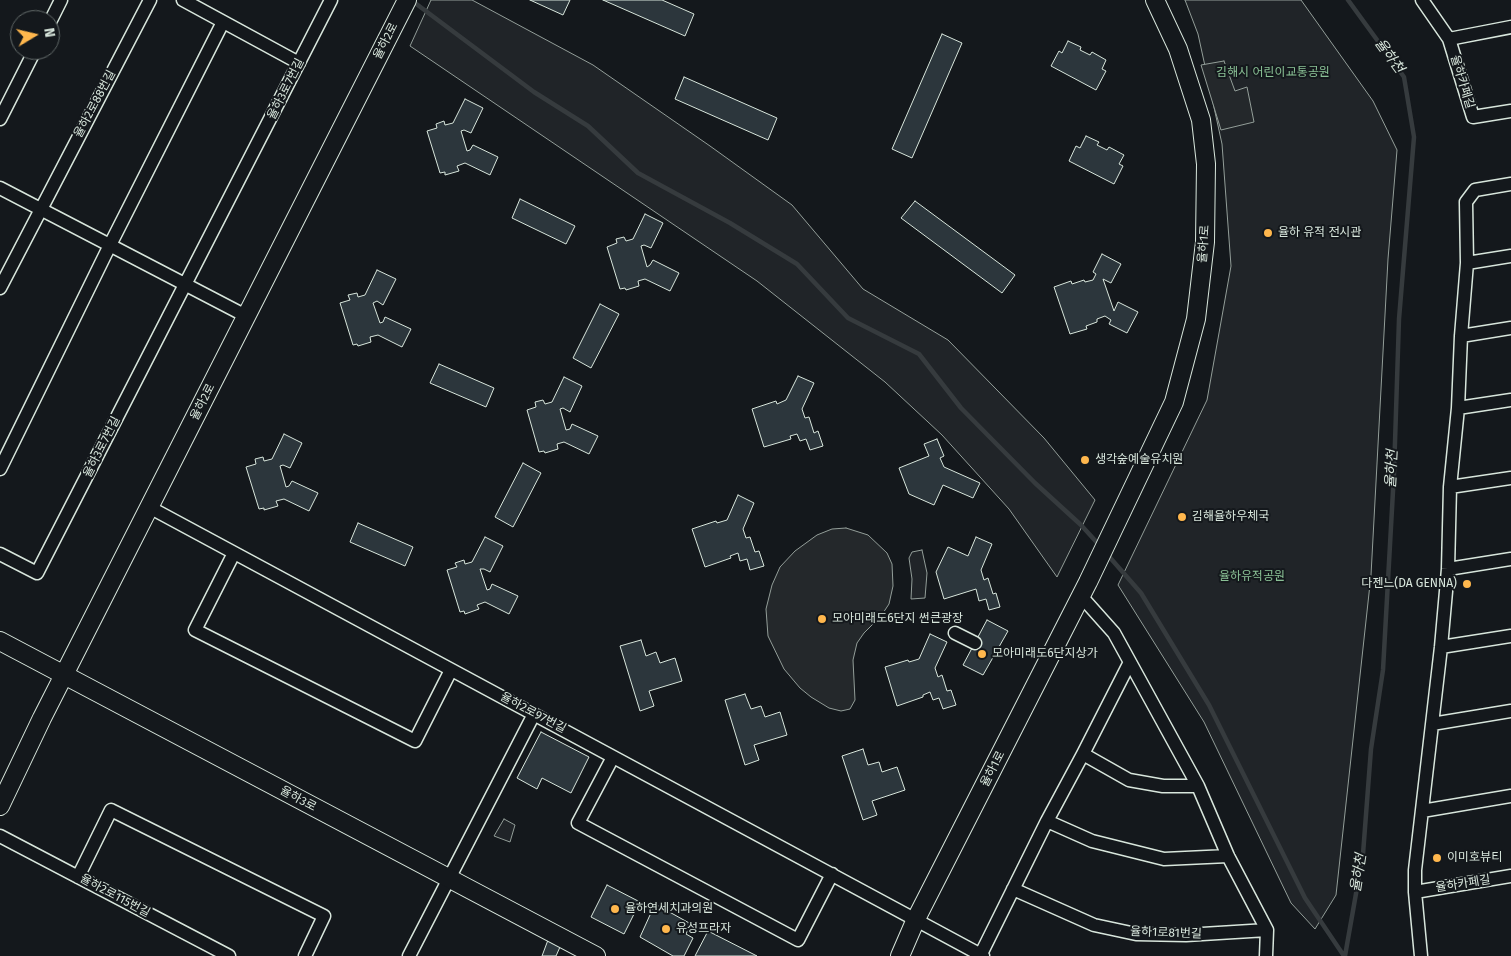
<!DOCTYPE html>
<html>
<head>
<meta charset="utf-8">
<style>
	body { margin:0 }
	#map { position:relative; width:1511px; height:956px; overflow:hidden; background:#14181c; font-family:"Fira Sans",sans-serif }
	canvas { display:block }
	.north { position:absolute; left:10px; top:10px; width:50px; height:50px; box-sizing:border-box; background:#14181c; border:1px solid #626a69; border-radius:50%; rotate:81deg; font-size:14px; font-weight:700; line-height:20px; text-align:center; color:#d8e6dc }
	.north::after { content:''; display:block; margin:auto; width:18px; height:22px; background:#ffb74d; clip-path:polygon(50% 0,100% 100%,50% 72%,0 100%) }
</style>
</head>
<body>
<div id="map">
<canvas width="1511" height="956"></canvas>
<div class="north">N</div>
</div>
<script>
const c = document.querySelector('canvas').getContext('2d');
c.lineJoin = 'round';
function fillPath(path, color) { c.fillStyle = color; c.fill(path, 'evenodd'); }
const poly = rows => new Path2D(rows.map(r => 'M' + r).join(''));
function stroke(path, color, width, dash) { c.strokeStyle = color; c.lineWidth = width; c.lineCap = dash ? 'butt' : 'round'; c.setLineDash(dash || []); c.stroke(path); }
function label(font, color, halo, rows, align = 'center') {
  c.font = font + ' "Fira Sans","Noto Sans KR",sans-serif'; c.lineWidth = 4; c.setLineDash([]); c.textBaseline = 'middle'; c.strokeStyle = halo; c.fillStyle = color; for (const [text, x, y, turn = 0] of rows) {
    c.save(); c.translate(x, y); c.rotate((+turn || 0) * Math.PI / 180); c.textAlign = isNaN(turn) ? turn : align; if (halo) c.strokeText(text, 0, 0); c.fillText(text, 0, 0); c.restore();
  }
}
const green = poly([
	[431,0,472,0,593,65,710,146,792,205,863,289,948,340,1044,438,1095,500,1057,577,1009,509,942,435,885,382,757,281,410,46,431,0],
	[1185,0,1301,0,1373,101,1397,150,1388,259,1371,575,1336,895,1315,929,1291,903,1204,722,1118,585,1207,400,1231,266,1222,144,1198,34,1185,0],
	[922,550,927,573,925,598,911,599,912,579,909,558,912,552,922,550],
	[504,819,515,825,510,842,494,836,504,819]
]);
fillPath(green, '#202428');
stroke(green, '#939e99', 1);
const parking = poly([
	[1224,61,1235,91,1247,87,1254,122,1221,130,1201,65,1224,61],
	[846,528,868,535,887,553,892,564,893,586,889,604,881,616,864,633,857,643,853,660,855,700,850,709,841,711,829,708,811,697,800,688,784,669,768,636,766,609,772,585,780,567,795,551,817,535,832,529,846,528]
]);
fillPath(parking, '#24282b');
stroke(parking, '#939e99', 1);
stroke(poly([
	[411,0,534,92,588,126,638,173,730,223,797,264,848,318,919,354,961,408,1035,483,1081,525,1101,547],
	[1106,553,1141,593,1209,705,1305,898,1344,956],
	[1345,956,1363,854,1371,749,1383,670,1394,473,1399,319,1414,137,1404,77,1348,0]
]), '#363b3e', 4.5);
const building = poly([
	[530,0,570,0,563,15,530,0],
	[603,0,662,0,694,14,685,36,603,0],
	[942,34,962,43,912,158,892,149,942,34],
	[1068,41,1081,47,1080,50,1090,55,1092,52,1106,60,1102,69,1106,71,1096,90,1051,66,1059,51,1062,53,1068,41],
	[684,77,777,118,768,140,675,99,684,77],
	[465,99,483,108,471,133,464,130,461,131,467,151,470,150,473,145,498,157,490,175,465,163,457,166,459,171,445,175,445,172,440,173,427,131,437,128,436,124,444,121,445,125,453,123,465,99],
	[1086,136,1099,142,1097,145,1107,150,1109,147,1124,155,1119,164,1123,166,1114,184,1069,161,1076,146,1080,148,1086,136],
	[520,199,575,226,566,244,512,218,520,199],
	[915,201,1015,275,1002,293,901,218,915,201],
	[645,214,663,223,651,248,644,245,641,246,647,267,650,265,653,260,679,273,670,291,645,279,638,281,639,286,626,290,625,288,620,289,607,247,617,243,616,239,624,237,626,241,633,239,645,214],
	[1102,254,1121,264,1111,283,1103,279,1114,311,1118,302,1138,312,1127,333,1109,324,1111,320,1105,316,1097,319,1097,322,1086,326,1087,329,1070,334,1054,287,1071,281,1072,284,1084,280,1085,282,1093,280,1096,274,1093,272,1102,254],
	[377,270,396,279,383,305,377,301,373,303,380,323,383,322,385,317,411,329,402,347,378,335,370,337,371,342,358,346,357,344,353,345,340,303,350,300,348,295,357,293,358,297,365,295,377,270],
	[600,304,619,314,591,368,573,358,600,304],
	[439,364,494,388,486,407,430,383,439,364],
	[798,376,814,383,802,409,805,418,809,417,814,433,818,431,823,446,810,450,806,439,800,441,797,434,790,436,791,439,764,447,752,409,776,401,777,404,786,400,798,376],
	[564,377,582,386,570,412,563,408,560,409,566,430,570,429,572,424,598,436,589,454,564,442,557,444,558,449,545,453,544,451,539,452,527,410,536,407,535,402,543,400,545,404,552,402,564,377],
	[284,434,302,443,290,468,283,465,280,466,286,487,289,486,292,481,318,493,309,511,284,499,276,501,278,506,264,510,264,508,259,509,246,467,256,464,255,459,263,457,264,461,272,459,284,434],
	[937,439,944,456,940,458,944,467,980,483,973,498,943,485,934,505,909,494,899,468,929,456,924,444,937,439],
	[523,463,541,473,513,527,495,517,523,463],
	[738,495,754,503,743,529,746,538,750,537,755,552,759,551,764,566,750,570,747,559,740,561,738,553,730,556,731,558,705,567,692,529,716,521,717,523,727,520,738,495],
	[358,523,413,547,405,566,350,542,358,523],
	[485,537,503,546,490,572,484,569,480,569,487,590,490,589,492,584,518,596,509,614,485,602,477,605,479,609,465,614,464,611,460,612,447,570,457,567,455,563,464,560,465,564,472,562,485,537],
	[976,537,992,544,981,570,984,580,988,578,993,594,996,593,1000,607,989,610,986,599,979,601,976,589,944,599,936,572,948,547,968,556,976,537],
	[987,620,1008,631,983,675,963,665,987,620],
	[930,634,947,642,935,668,938,677,942,675,947,691,951,690,956,705,943,709,939,698,933,700,930,692,923,695,923,697,897,706,885,667,908,660,909,662,919,659,930,634],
	[641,640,646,656,656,652,660,663,675,658,682,681,649,691,654,706,640,711,620,646,641,640],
	[745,694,751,709,761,706,765,717,780,712,787,735,754,745,759,760,745,765,725,700,745,694],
	[541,732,589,757,571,793,542,778,537,789,517,778,541,732],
	[863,749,868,765,879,762,882,772,897,767,905,790,872,801,877,815,863,820,842,756,863,749],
	[607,885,640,902,624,934,591,917,607,885],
	[655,904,691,924,686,934,693,938,684,956,673,956,640,937,655,904],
	[708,931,757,956,695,956,708,931],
	[548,940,560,947,556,956,542,956,548,940]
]);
fillPath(building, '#2c363c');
stroke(building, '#d8e6dc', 1);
const street = poly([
	[183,0,299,63],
	[1422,0,1449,39,1473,117,1511,111],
	[50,22,61,0],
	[1449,39,1511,27],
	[0,119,35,50],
	[0,188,246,316],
	[1467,263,1511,256],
	[0,288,150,0],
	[1461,336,1511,328],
	[1458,408,1511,400],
	[0,469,110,245,223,22],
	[1450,487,1511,478],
	[149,507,983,956],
	[234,553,195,630,415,741,451,670],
	[0,554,37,573,331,0],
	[1448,569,1511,559],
	[1081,596,1114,633,1198,786,1228,856,1267,930,1266,956],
	[955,633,975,643],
	[1441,647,1511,636],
	[1432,724,1511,711],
	[1083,754,1129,780,1163,786,1198,786],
	[613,757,578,823,798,940,832,874],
	[1422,811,1511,796],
	[1047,821,1092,841,1164,859,1228,856],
	[0,836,229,956],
	[78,877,111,810,324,916,305,956],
	[1013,889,1094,925,1136,934,1186,935,1267,930],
	[1415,892,1511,876],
	[409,956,534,714],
	[980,956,1047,821,1083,754,1130,662],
	[1421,956,1415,892,1415,870,1441,647,1448,569,1450,487,1458,408,1461,336,1467,263,1466,202,1475,190,1511,184]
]);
const secondary = poly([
	[0,641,596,956],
	[0,806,42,718,407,0],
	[900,956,916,919,1088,582,1174,402,1196,319,1205,242,1206,164,1201,120,1178,49,1155,0]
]);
stroke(street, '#d8e6dc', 15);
stroke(secondary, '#d8e6dc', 20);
stroke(street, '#14181c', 12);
stroke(secondary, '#14181c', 18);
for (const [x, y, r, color] of [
	[1268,233,5,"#ffb74d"],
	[1085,460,5,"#ffb74d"],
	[1182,517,5,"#ffb74d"],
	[1467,584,5,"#ffb74d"],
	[822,619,5,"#ffb74d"],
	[982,654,5,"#ffb74d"],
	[1437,858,5,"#ffb74d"],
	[615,909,5,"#ffb74d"],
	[666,929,5,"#ffb74d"]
]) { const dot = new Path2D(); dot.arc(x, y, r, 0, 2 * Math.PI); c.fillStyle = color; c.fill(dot); stroke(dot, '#14181c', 2); }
label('12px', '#d8e6dc', '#14181c', [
	["율하2로",386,41,-63],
	["율하카페길",1462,82,73],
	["율하3로7번길",286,89,-63],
	["율하2로88번길",95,104,-62],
	["율하1로",1204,244,-86],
	["율하2로",203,402,-63],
	["율하3로7번길",102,447,-63],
	["율하2로97번길",533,713,28],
	["율하1로",993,769,-63],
	["율하3로",298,799,28],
	["율하카페길",1463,884,-9],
	["율하2로115번길",115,896,28],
	["율하1로81번길",1166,933,2]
]);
label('12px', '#8ac095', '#14181c', [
	["김해시 어린이교통공원",1273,73],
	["율하유적공원",1252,577]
]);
label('12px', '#d8e6dc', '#14181c', [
	["율하 유적 전시관",1278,233],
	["생각숲예술유치원",1095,460],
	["김해율하우체국",1192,517],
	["다젠느(DA GENNA)",1457,584,"right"],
	["모아미래도6단지 썬큰광장",832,619],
	["모아미래도6단지상가",992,654],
	["이미호뷰티",1447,858],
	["율하연세치과의원",625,909],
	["유성프라자",676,929]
], 'left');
label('italic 14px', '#d8e6dc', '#14181c', [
	["율하천",1389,56,54],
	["율하천",1392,469,-87],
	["율하천",1359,873,-81]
]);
</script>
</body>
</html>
